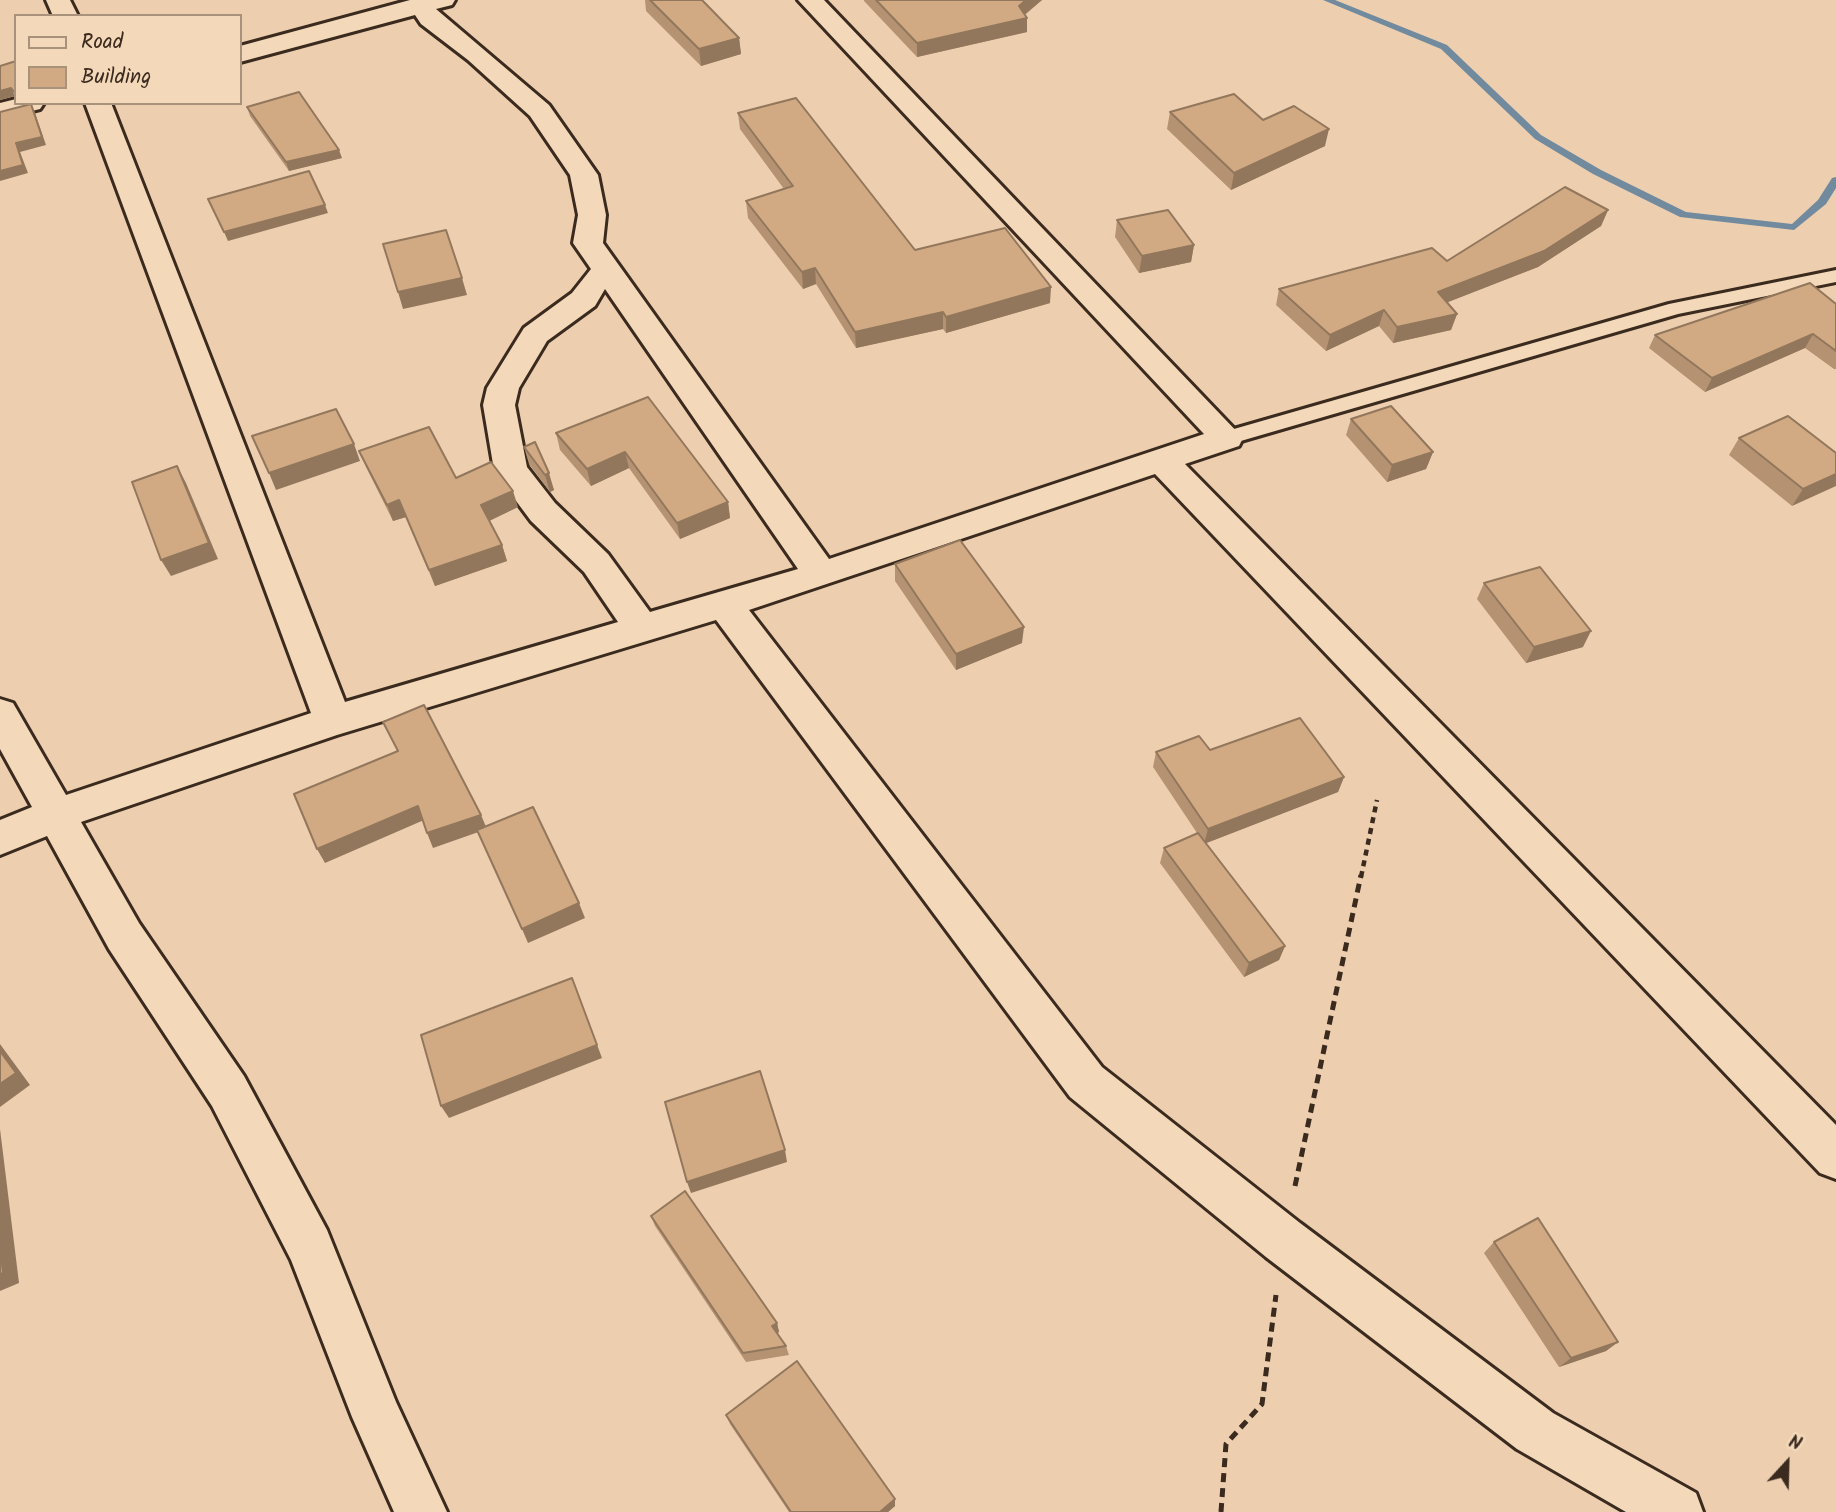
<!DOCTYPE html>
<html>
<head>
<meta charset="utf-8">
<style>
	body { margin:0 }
	#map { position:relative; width:1836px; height:1512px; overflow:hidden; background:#edcfb0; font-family:Kalam,sans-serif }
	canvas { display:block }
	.legend { position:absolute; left:14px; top:14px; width:228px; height:91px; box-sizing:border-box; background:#f3d8ba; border:2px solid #a9927c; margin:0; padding:9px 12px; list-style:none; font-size:21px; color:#3b2a1e }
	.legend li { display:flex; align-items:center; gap:14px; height:35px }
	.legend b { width:35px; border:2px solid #a9927c }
	.north { position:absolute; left:1752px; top:1428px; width:70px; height:70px; -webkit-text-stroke:5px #f3d8ba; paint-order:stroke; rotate:22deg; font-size:19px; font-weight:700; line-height:28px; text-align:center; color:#3b2a1e }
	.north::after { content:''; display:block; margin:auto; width:24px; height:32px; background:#3b2a1e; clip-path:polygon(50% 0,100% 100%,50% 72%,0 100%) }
</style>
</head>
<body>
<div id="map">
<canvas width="1836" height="1512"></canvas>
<ul class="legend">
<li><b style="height:9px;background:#f3d8ba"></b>Road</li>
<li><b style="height:19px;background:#d1aa84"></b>Building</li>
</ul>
<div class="north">N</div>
</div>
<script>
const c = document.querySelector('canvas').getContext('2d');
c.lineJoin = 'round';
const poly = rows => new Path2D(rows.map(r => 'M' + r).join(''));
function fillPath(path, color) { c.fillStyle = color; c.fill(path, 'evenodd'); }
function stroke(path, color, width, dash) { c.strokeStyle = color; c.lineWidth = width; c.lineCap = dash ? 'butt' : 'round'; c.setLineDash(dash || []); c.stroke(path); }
fillPath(poly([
	[1323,0,1335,0,1447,45,1541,135,1601,170,1686,212,1792,224,1818,200,1832,178,1836,177,1836,188,1826,204,1794,230,1680,217,1593,174,1535,139,1441,49,1323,0]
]), '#718a9e');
const service = poly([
	[1836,270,1836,282,1678,314,1227,445,1217,438,1220,433,1669,304,1836,270]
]);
const minor = poly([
	[46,0,70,0,78,16,53,16,46,0],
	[410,0,455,0,452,5,436,9,549,105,598,175,606,215,603,243,829,559,1204,434,798,0,824,0,1243,438,1239,446,1185,464,1836,1125,1836,1179,1820,1173,1155,474,749,610,1102,1067,1300,1223,1553,1413,1696,1493,1703,1512,1626,1512,1517,1449,1266,1257,1070,1097,716,620,337,735,81,822,139,923,244,1076,327,1230,396,1402,447,1512,394,1512,352,1417,291,1260,212,1106,109,949,47,836,0,855,0,820,32,807,0,749,0,699,13,703,66,795,311,713,85,103,111,103,345,702,618,622,584,572,531,521,499,478,494,470,483,405,487,388,524,328,572,293,591,269,573,243,578,215,570,175,530,116,468,60,421,24,415,15,240,62,240,46,410,0],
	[605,289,798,569,650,612,608,554,555,503,527,467,515,405,519,388,547,341,595,306,605,289],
	[16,99,16,103,44,103,40,109,0,119,0,103,16,99]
]);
stroke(service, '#3b2a1e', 6);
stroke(minor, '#3b2a1e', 6);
stroke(poly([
	[1361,877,1377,800]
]), '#3b2a1e', 4.5, [6, 5]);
stroke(poly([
	[1295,1186,1361,875],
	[1221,1512,1226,1444,1262,1404,1276,1295]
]), '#3b2a1e', 5, [9, 6]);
fillPath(service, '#f3d8ba');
fillPath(minor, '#f3d8ba');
fillPath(poly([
	[645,0,702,0,739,38,741,54,701,66,646,11],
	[864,0,1042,0,1025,15,1027,18,1027,32,917,57,864,1],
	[247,107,342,158,289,171,250,116],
	[1170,112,1263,120,1325,146,1231,190,1167,129],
	[738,113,915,250,1050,303,946,333,943,329,856,348,816,284,803,289,748,218,746,201,784,189,740,129],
	[1608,210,1601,226,1538,267,1447,302,1457,314,1451,330,1393,343,1379,326,1326,351,1276,305,1279,289,1447,261],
	[1117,220,1194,245,1191,262,1139,273,1115,237],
	[1836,304,1836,369,1834,369,1805,348,1705,392,1649,348,1655,335],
	[648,397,728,502,730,518,680,539,629,468,591,486,560,450,556,433],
	[1351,419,1433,452,1426,469,1387,482,1346,435],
	[1739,438,1836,453,1792,506,1729,455],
	[535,442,554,490,550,492,529,464,524,447],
	[359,451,456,478,518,507,489,521,502,545,507,561,435,586,406,517,393,521,366,467],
	[895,564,1022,643,956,670,895,581],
	[1484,583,1583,647,1526,663,1477,599],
	[1210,750,1344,777,1338,792,1206,843,1285,946,1279,960,1244,977,1160,863,1164,848,1197,833,1153,767,1156,752],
	[651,1216,777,1323,779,1332,777,1333,786,1346,789,1355,746,1362,655,1226],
	[1494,1242,1618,1342,1606,1351,1559,1367,1484,1253],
	[726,1415,895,1499,895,1506,888,1512,789,1512,730,1424]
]), '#b49272');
fillPath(poly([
	[1026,0,1042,0,1019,19,1027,18,1027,32,917,57,917,43,1019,6],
	[739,38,741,54,701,66,699,49],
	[11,88,15,96,0,100,0,91],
	[31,104,35,113,46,145,20,152,28,173,0,181,0,171,16,143],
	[1329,129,1325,146,1231,190,1234,173],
	[339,150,342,158,289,171,286,162],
	[325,205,328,213,228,241,224,232],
	[1608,210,1601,226,1538,267,1433,308,1438,292],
	[1194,245,1191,262,1139,273,1142,256],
	[815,268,816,284,803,289,802,272],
	[462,278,467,295,403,309,398,292],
	[1051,287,1050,303,946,333,946,317],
	[1384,310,1379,326,1326,351,1330,335],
	[943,312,943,329,856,348,855,332],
	[1457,314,1451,330,1393,343,1397,327],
	[1813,334,1805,348,1705,392,1712,378],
	[354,444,360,461,276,490,269,473],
	[625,452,629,468,591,486,587,469],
	[1433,452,1426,469,1387,482,1392,465],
	[177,466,186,483,218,559,171,576,161,560],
	[549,473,554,490,550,492,545,475],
	[1836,474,1836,486,1792,506,1803,489],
	[513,491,518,507,487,522,481,505],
	[399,500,406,517,393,521,387,505],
	[728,502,730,518,680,539,677,523],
	[502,545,507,561,435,586,429,570],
	[1024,627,1022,643,956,670,956,654],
	[1591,631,1583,647,1526,663,1534,647],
	[1344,777,1338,792,1204,844,1208,829],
	[418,806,424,820,325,863,317,849],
	[481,815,487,829,433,848,427,833],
	[579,903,585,918,528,943,522,929],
	[1285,946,1279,960,1244,977,1249,963],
	[572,978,602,1058,449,1118,441,1106],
	[0,1044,30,1085,0,1107],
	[0,1129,19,1283,0,1291],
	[785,1150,787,1162,691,1193,687,1182],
	[777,1323,779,1332,775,1335,772,1326],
	[1618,1342,1606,1351,1559,1367,1571,1358],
	[895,1499,895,1506,888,1512,880,1512]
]), '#92775c');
const building = poly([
	[650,0,702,0,739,38,699,49,650,0],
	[876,0,1026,0,1019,6,1027,18,917,43,876,0],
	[16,61,16,92,14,92,11,88,0,91,0,66,16,61],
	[299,92,339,150,286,162,247,107,299,92],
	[1234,94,1263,120,1294,106,1329,129,1234,173,1170,112,1234,94],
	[796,98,915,250,1005,228,1051,287,946,317,943,312,855,332,815,268,802,272,746,201,793,186,738,113,796,98],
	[31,104,42,137,16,143,23,165,0,171,0,112,31,104],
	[309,171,325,205,224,232,208,199,309,171],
	[1565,187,1608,210,1544,251,1438,292,1457,314,1397,327,1384,310,1330,335,1279,289,1432,248,1447,261,1565,187],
	[1168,210,1194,245,1142,256,1117,220,1168,210],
	[446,230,462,278,398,292,383,244,446,230],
	[1810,283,1836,304,1836,351,1813,334,1712,378,1655,335,1810,283],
	[648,397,728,502,677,523,625,452,587,469,556,433,648,397],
	[1391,406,1433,452,1392,465,1351,419,1391,406],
	[336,409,354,444,269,473,252,436,336,409],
	[1788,416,1836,453,1836,474,1803,489,1739,438,1788,416],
	[429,427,456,478,491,462,513,491,481,505,502,545,429,570,399,500,387,505,359,451,429,427],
	[535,442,549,473,545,475,524,447,535,442],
	[177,466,209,543,161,560,132,482,177,466],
	[960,540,1024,627,956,654,895,564,960,540],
	[1540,567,1591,631,1534,647,1484,583,1540,567],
	[424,705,481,815,427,833,418,806,317,849,294,794,398,751,383,722,424,705],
	[1300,718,1344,777,1208,829,1156,752,1199,736,1210,750,1300,718],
	[533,807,579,903,522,929,477,830,533,807],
	[1198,833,1285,946,1249,963,1164,848,1198,833],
	[572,978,597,1045,441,1106,421,1035,572,978],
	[0,1051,16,1073,0,1084,0,1051],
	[760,1071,785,1150,687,1182,665,1102,760,1071],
	[685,1191,777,1323,772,1326,786,1346,743,1353,651,1216,685,1191],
	[1538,1218,1618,1342,1571,1358,1494,1242,1538,1218],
	[0,1246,3,1273,0,1274,0,1246],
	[797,1361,895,1499,880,1512,791,1512,726,1415,797,1361]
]);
fillPath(building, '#d1aa84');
stroke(building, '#92775c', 2);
</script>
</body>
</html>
